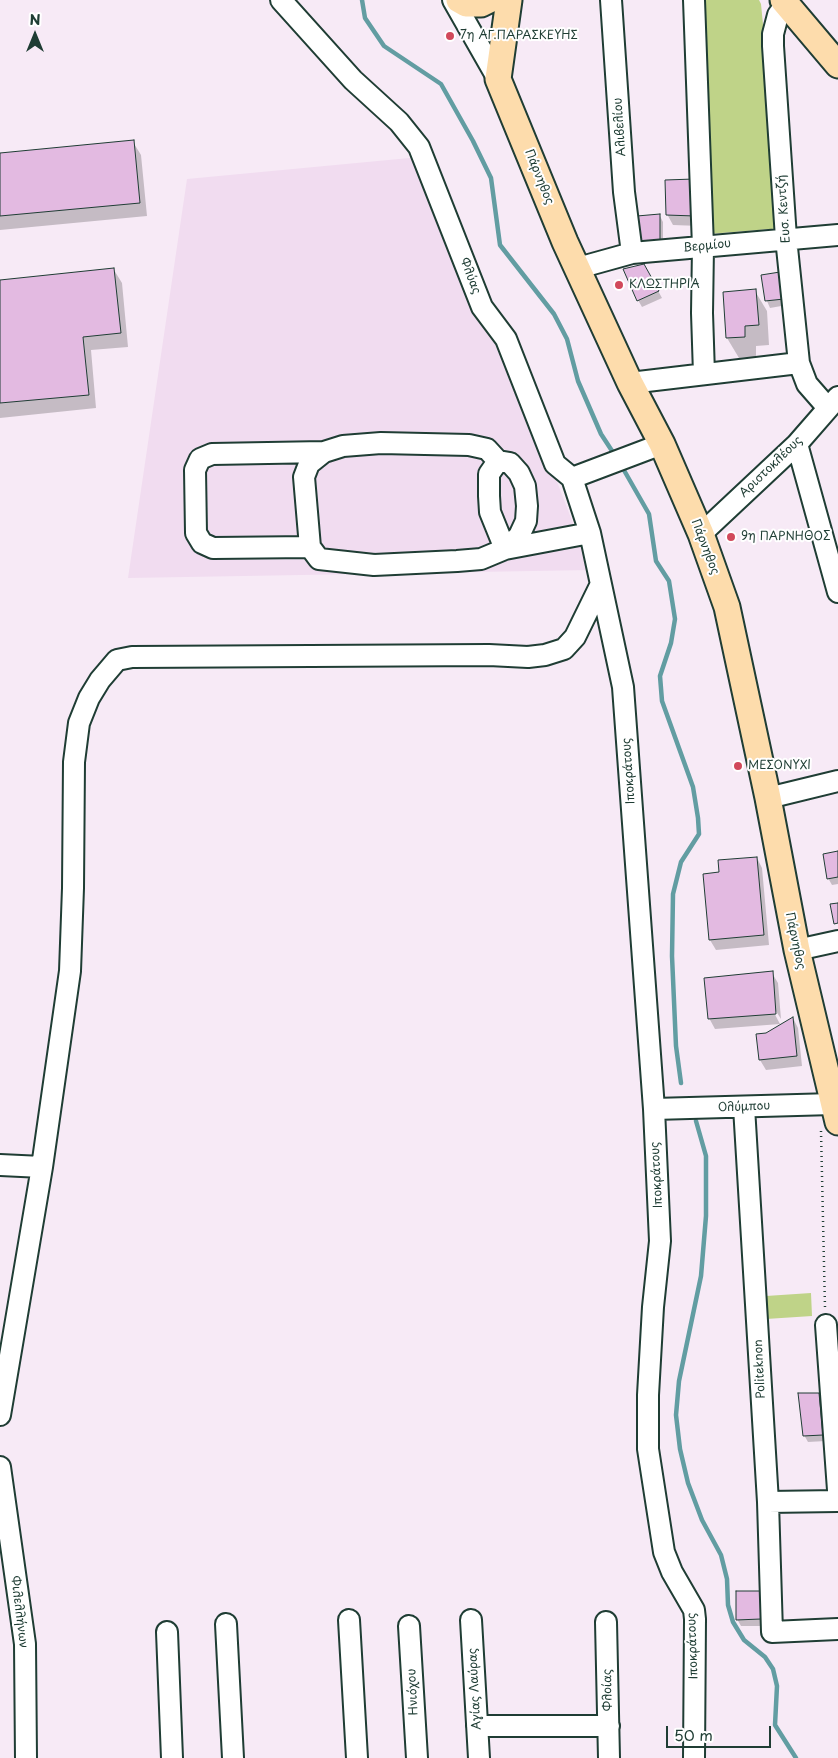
<!DOCTYPE html>
<html>
<head>
<meta charset="utf-8">
<style>
	body { margin:0 }
	#map { position:relative; width:838px; height:1758px; overflow:hidden; background:#f7eaf6; font-family:"Playpen Sans",sans-serif }
	canvas { display:block }
	.north { position:absolute; left:10px; top:10px; width:50px; height:50px; -webkit-text-stroke:4px #fff; paint-order:stroke; rotate:0deg; font-size:14px; font-weight:700; line-height:20px; text-align:center; color:#1f3d34 }
	.north::after { content:''; display:block; margin:auto; width:18px; height:22px; background:#1f3d34; clip-path:polygon(50% 0,100% 100%,50% 72%,0 100%) }
	.scale { position:absolute; left:666px; top:1726px; width:105px; height:22px; box-sizing:border-box; border:2px solid #1f3d34; border-top:0; padding-left:6px; font-size:15px; line-height:18px; white-space:nowrap; color:#1f3d34; -webkit-text-stroke:4px #fff; paint-order:stroke }
</style>
</head>
<body>
<div id="map">
<canvas width="838" height="1758"></canvas>
<div class="north">N</div>
<div class="scale">50 m</div>
</div>
<script>
const c = document.querySelector('canvas').getContext('2d');
c.lineJoin = 'round';
function fillPath(path, color) { c.fillStyle = color; c.fill(path, 'evenodd'); }
const poly = rows => new Path2D(rows.map(r => 'M' + r).join(''));
function stroke(path, color, width, dash) { c.strokeStyle = color; c.lineWidth = width; c.lineCap = dash ? 'butt' : 'round'; c.setLineDash(dash || []); c.stroke(path); }
function label(font, color, halo, rows, align = 'center') {
  c.font = font + ' "Playpen Sans",sans-serif'; c.lineWidth = 4; c.setLineDash([]); c.textBaseline = 'middle'; c.strokeStyle = halo; c.fillStyle = color; for (const [text, x, y, turn = 0] of rows) {
    c.save(); c.translate(x, y); c.rotate((+turn || 0) * Math.PI / 180); c.textAlign = isNaN(turn) ? turn : align; if (halo) c.strokeText(text, 0, 0); c.fillText(text, 0, 0); c.restore();
  }
}
fillPath(poly([
	[420,157,504,344,591,570,128,578,187,179]
]), '#f1dcf0');
fillPath(poly([
	[701,0,759,0,761,4,783,228,709,234],
	[811,1293,812,1316,766,1319,766,1296]
]), '#bfd388');
fillPath(poly([
	[133,142,141,155,147,216,0,230,0,154],
	[693,180,700,226,673,225,667,214],
	[660,216,663,222,663,246,645,248,641,241],
	[644,265,662,298,642,307,638,300],
	[114,270,122,283,128,347,91,350,96,408,0,418,0,281],
	[763,276,783,280,787,305,770,308,767,301],
	[755,291,767,311,769,345,756,346,756,357,739,358,727,338],
	[838,852,838,884,832,885,828,878],
	[757,858,762,868,769,945,716,950,710,940,720,874],
	[772,973,778,983,781,1019,774,1008,772,1009,780,1024,715,1029,709,1018],
	[793,1018,798,1028,802,1066,766,1070,760,1060,767,1034],
	[819,1394,823,1401,826,1441,808,1442,804,1435],
	[737,1593,764,1599,764,1626,741,1626,737,1619]
]), '#0003');
stroke(poly([
	[362,0,365,18,384,46,441,84,473,141,491,178,500,245,554,314,567,339,578,381,601,434,616,457],
	[621,465,649,514,656,561,669,581,675,619,671,643,660,676,662,701,693,787,698,818,699,834,681,862,673,894,672,956,676,1046,681,1083],
	[696,1121,706,1156,706,1216,701,1276,679,1381,676,1415,680,1449,688,1483,702,1520,721,1555,727,1579,728,1605,733,1622,744,1640,765,1657,773,1669,777,1686,775,1725,796,1758]
]), '#629da2', 4.5);
const building = poly([
	[134,140,140,203,0,216,0,153,134,140],
	[694,179,695,216,666,215,665,180,694,179],
	[660,214,660,240,640,242,637,216,660,214],
	[644,264,659,291,637,301,623,269,644,264],
	[114,268,121,333,83,337,89,395,0,403,0,280,114,268],
	[780,272,784,299,765,301,761,275,780,272],
	[756,289,759,325,745,326,745,337,726,338,723,292,756,289],
	[838,851,838,877,827,879,823,854,838,851],
	[757,857,764,935,709,940,703,874,719,872,718,860,757,857],
	[838,903,838,923,834,924,830,904,838,903],
	[773,971,776,1014,708,1019,704,978,773,971],
	[793,1017,797,1056,759,1060,756,1034,766,1033,793,1017],
	[798,1393,819,1393,823,1435,803,1436,798,1393],
	[736,1591,761,1591,761,1619,736,1620,736,1591]
]);
fillPath(building, '#e3bae1');
stroke(building, '#1f3d34', 1);
const minor = poly([
	[281,0,353,80,399,122,419,147,482,307,506,339,555,464,572,478,590,533,623,687,654,1109,660,1241,653,1307,648,1395,648,1449,664,1552,672,1572,694,1610,695,1619,694,1758],
	[453,0,498,79],
	[611,0,624,192,632,253],
	[694,0,703,247,702,313,704,374],
	[786,4,778,15,773,34,773,46,786,238,799,363,807,384,828,408],
	[578,268,632,253,838,235],
	[630,383,799,363],
	[797,444,838,592],
	[498,461,489,474,489,496,490,512,505,549],
	[572,478,662,444],
	[701,534,797,444,838,397],
	[310,547,213,548,202,543,196,533,195,470,200,459,212,454,324,452],
	[505,549,519,536,526,521,527,506,525,486,519,473,510,463,498,461,487,449,469,445,381,443,343,446,324,452,309,464,304,477,310,547,319,559,374,565,457,561,481,559,505,549,590,533],
	[768,798,838,781],
	[797,950,838,941],
	[744,1107,768,1502,772,1632,838,1629],
	[654,1109,833,1104],
	[0,1165,42,1167],
	[826,1325,838,1490],
	[0,1415,42,1167,70,971,73,888,74,762,79,723,89,698,100,680,117,660,132,657,489,655,528,657,545,655,564,649,575,637,600,586],
	[0,1467,25,1644,26,1758],
	[768,1502,838,1501],
	[349,1620,357,1758],
	[471,1620,479,1758],
	[606,1622,609,1758],
	[226,1624,233,1758],
	[409,1626,417,1758],
	[167,1632,172,1758],
	[477,1726,609,1726]
]);
const major = poly([
	[459,0,466,4,481,4,489,0],
	[509,0,498,79,565,242,630,383,662,444,701,534,727,607,768,798,797,950,838,1122],
	[783,0,838,65]
]);
stroke(minor, '#1f3d34', 24);
stroke(major, '#1f3d34', 29);
stroke(poly([
	[821,1131,825,1308]
]), '#1f3d34', 2.5, [1, 4]);
stroke(minor, '#fff', 20);
stroke(major, '#fddcac', 25);
for (const [x, y, r, color] of [
	[450,36,5,"#d1495b"],
	[619,285,5,"#d1495b"],
	[731,537,5,"#d1495b"],
	[738,766,5,"#d1495b"]
]) { const dot = new Path2D(); dot.arc(x, y, r, 0, 2 * Math.PI); c.fillStyle = color; c.fill(dot); stroke(dot, '#fff', 2); }
label('12px', '#1f3d34', '#fff', [
	["7η ΑΓ.ΠΑΡΑΣΚΕΥΗΣ",460,36],
	["ΚΛΩΣΤΗΡΙΑ",629,285],
	["9η ΠΑΡΝΗΘΟΣ",741,537],
	["ΜΕΣΟΝΥΧΙ",748,766]
], 'left');
label('12px', '#1f3d34', '#fff', [
	["Αλιβελίου",620,127,-94],
	["Πάρνηθος",539,177,68],
	["Ευσ. Κεντζή",784,209,-94],
	["Βερμίου",707,246,-6],
	["Φλύας",470,276,69],
	["Αριστοκλέους",771,467,-44],
	["Πάρνηθος",705,547,69],
	["Ιποκράτους",629,771,-94],
	["Πάρνηθος",795,941,78],
	["Ολύμπου",744,1107,-2],
	["Ιποκράτους",657,1175,-93],
	["Politeknon",760,1369,-93],
	["Φιλελλήνων",19,1612,83],
	["Ιποκράτους",693,1646,-92],
	["Αγίας Λαύρας",475,1689,-93],
	["Φλοίας",608,1690,-91],
	["Ηνιόχου",413,1692,-93]
]);
</script>
</body>
</html>
